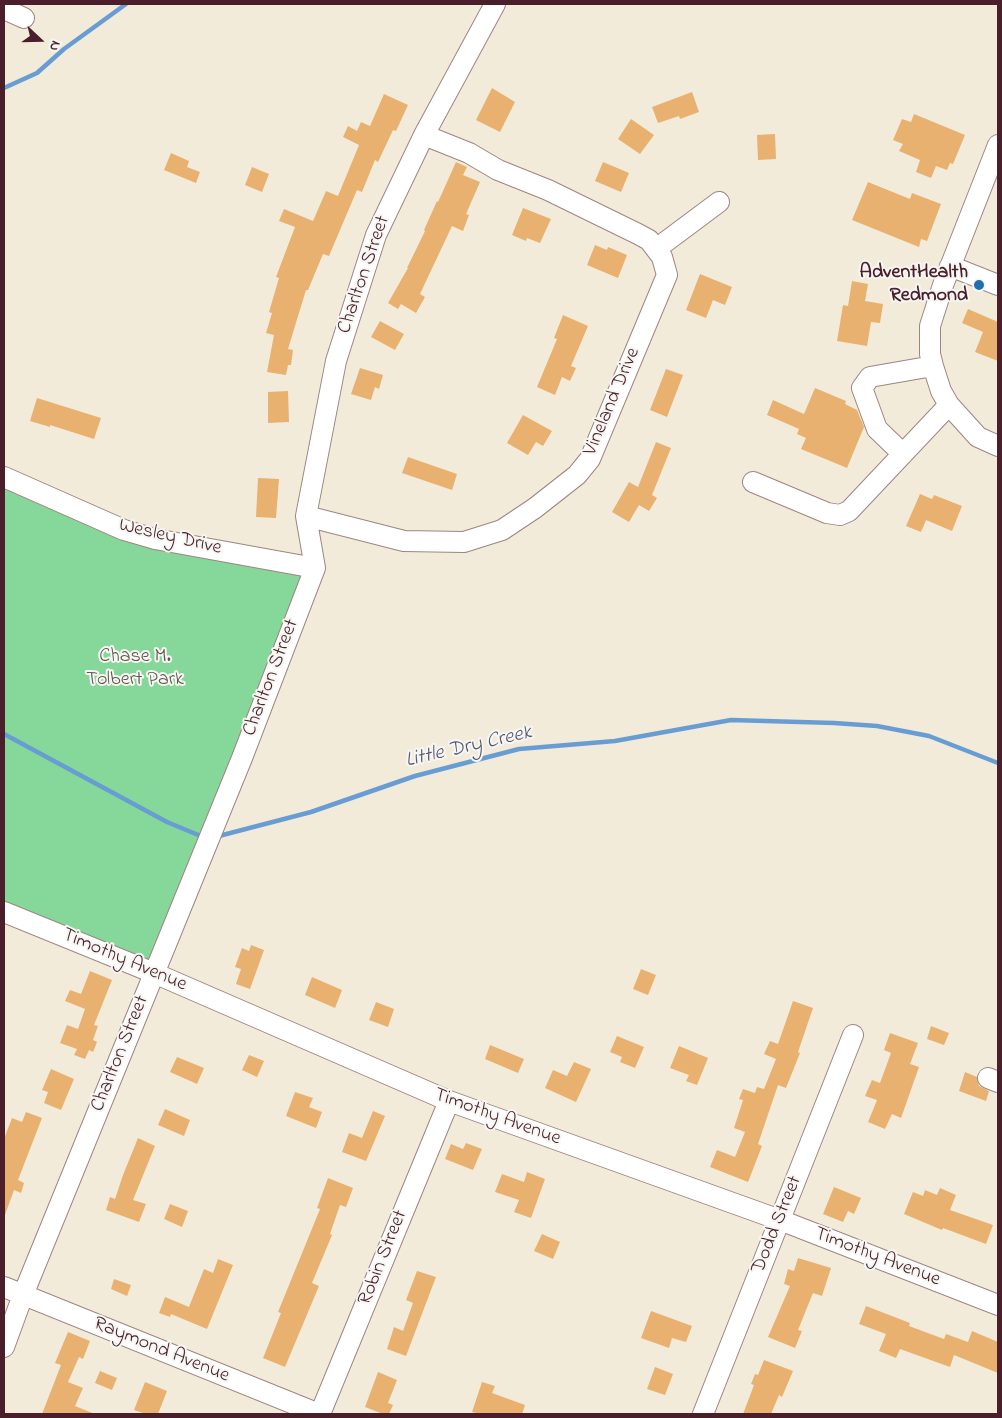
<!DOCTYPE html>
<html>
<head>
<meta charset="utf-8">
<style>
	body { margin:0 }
	#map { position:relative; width:1002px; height:1418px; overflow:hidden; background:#f3ebda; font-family:"Indie Flower",sans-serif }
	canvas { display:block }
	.frame { position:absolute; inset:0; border:5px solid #4a1f2b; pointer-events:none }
	.north { position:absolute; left:15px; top:15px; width:50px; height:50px; -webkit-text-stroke:4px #f6f6f2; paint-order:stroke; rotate:111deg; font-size:14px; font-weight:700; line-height:20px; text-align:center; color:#4a1f2b }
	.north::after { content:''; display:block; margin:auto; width:18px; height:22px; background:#4a1f2b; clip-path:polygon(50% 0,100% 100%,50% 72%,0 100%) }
</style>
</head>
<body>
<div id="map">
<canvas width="1002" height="1418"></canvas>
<div class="frame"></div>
<div class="north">N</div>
</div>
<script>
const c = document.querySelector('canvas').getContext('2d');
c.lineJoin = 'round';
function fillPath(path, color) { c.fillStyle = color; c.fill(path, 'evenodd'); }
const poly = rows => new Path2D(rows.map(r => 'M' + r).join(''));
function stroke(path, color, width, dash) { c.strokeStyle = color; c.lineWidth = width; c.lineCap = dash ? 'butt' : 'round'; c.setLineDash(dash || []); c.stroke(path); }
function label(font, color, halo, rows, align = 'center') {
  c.font = font + ' "Indie Flower",sans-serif'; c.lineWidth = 4; c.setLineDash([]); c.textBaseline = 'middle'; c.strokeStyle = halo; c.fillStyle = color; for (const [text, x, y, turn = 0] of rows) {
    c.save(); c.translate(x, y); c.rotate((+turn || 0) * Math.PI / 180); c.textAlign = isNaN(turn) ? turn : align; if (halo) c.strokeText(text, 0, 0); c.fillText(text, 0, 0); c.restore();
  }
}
fillPath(poly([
	[4,477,124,530,315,568,154,973,4,912]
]), '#85d89a');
stroke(poly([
	[4,88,37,73,64,49,126,4],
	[4,734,167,822,203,837],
	[215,837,311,812,415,776,519,749,615,741,731,720,834,723,877,726,929,736,998,763]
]), '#689dd4', 4.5);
fillPath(poly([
	[492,88,515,102,500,132,476,120],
	[692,92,699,112,680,119,679,116,658,123,652,107],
	[384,94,408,105,396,131,393,130,378,162,375,160,362,192,357,190,329,256,323,254,308,290,306,290,288,349,293,350,291,365,288,365,286,375,267,372,274,335,266,333,272,313,269,312,279,278,276,277,295,227,279,221,284,209,313,221,326,191,338,196,359,145,343,137,348,126,357,131,361,122,370,126],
	[914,114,965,135,953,164,950,163,947,170,936,166,931,178,916,172,920,160,899,151,903,144,893,140,902,119,911,122],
	[631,119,654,135,640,154,618,139],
	[775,134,776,159,758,160,757,135],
	[171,153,189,161,187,167,200,172,196,183,164,170],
	[456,162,467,167,463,175,480,182,466,214,469,215,463,231,452,226,420,294,425,297,416,313,401,304,398,309,388,303,408,268,407,268,425,231,424,230,437,201,438,202],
	[603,162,629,173,621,192,595,181],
	[252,167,269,174,262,192,245,185],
	[868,182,910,199,912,193,941,204,927,241,921,239,919,247,852,220],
	[523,208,551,219,540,243,527,238,526,241,512,235],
	[595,245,607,250,608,247,627,255,618,278,587,265],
	[700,274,732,287,725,305,713,300,706,318,686,310],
	[852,281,868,284,865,301,883,304,880,323,871,322,867,346,837,341,843,305,848,306],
	[968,309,998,322,998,361,975,352,983,332,962,323],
	[563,315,588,326,571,366,576,368,570,381,562,377,555,395,537,387,557,339,554,338],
	[380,321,404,334,395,350,371,337],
	[360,368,383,375,379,389,375,387,371,400,351,394],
	[666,369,683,375,667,417,650,410],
	[815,388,846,401,845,404,857,410,864,427,847,468,801,449,806,438,797,434,799,429,767,415,773,400,804,414],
	[288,391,289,422,268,423,268,392],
	[37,398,101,418,94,439,50,425,50,427,30,421],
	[523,415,552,431,543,446,536,442,528,455,507,443],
	[656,442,671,448,652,495,657,498,649,511,639,505,629,522,612,512,629,482,638,487],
	[408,457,457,474,452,490,402,473],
	[258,478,279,479,276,518,256,517],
	[920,494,932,499,934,495,962,506,952,531,926,520,921,532,906,526],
	[251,945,264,950,250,989,236,984,241,969,235,967,242,948,249,951],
	[641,969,656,975,648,995,633,989],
	[90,971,112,980,94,1025,98,1026,93,1040,97,1042,93,1052,89,1050,85,1059,74,1055,77,1049,60,1043,67,1025,78,1029,85,1009,65,1001,70,990,81,994],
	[312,977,342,990,335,1008,305,995],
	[793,1001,813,1008,798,1052,800,1053,786,1088,778,1085,758,1144,762,1146,748,1182,710,1167,717,1150,735,1157,745,1132,734,1128,743,1100,739,1099,743,1089,755,1093,757,1087,764,1089,776,1059,764,1054,770,1041,778,1044],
	[376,1002,394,1009,388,1027,369,1020],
	[931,1026,949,1033,944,1045,927,1039],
	[890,1033,918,1043,910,1064,919,1067,901,1118,892,1114,885,1129,868,1122,877,1100,865,1096,872,1080,880,1083,891,1053,884,1050],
	[617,1036,644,1047,635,1068,620,1062,622,1057,610,1052],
	[490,1045,524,1059,518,1073,485,1059],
	[679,1046,708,1058,697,1085,686,1081,689,1075,670,1068],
	[249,1055,264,1061,257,1077,242,1070],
	[177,1057,204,1068,197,1084,170,1072],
	[574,1062,591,1069,576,1102,545,1088,553,1070,567,1076],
	[51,1069,74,1079,61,1110,44,1103,48,1092,42,1090],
	[965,1072,977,1077,979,1086,989,1091,986,1101,959,1091],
	[295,1092,313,1098,309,1107,322,1112,316,1128,286,1116],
	[165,1109,190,1120,184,1136,158,1125],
	[373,1111,385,1116,366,1161,342,1152,349,1133,362,1138],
	[26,1112,42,1118,18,1180,24,1183,21,1193,14,1190,5,1215,4,1215,4,1139,12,1118,22,1122],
	[138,1138,155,1146,133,1200,146,1204,139,1222,106,1210,110,1197,115,1199,123,1175],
	[466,1143,482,1149,473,1170,445,1159,451,1144,463,1149],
	[527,1172,545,1179,531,1218,514,1212,519,1200,495,1192,502,1174,524,1182],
	[328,1178,353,1188,346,1207,340,1205,330,1234,332,1235,312,1283,319,1286,285,1367,263,1358,281,1313,278,1312,320,1209,317,1208],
	[834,1187,861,1198,854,1214,848,1211,843,1222,823,1214],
	[940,1188,956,1195,950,1210,993,1225,986,1244,943,1228,942,1230,904,1214,913,1192,923,1196,925,1190,937,1195],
	[170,1204,188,1211,182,1227,164,1219],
	[542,1234,560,1242,553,1259,534,1251],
	[798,1258,831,1268,822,1296,813,1293,798,1330,802,1331,795,1348,768,1337,790,1286,784,1284,788,1269,794,1271],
	[218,1259,233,1265,207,1329,171,1314,170,1317,159,1313,165,1297,189,1307,204,1269,213,1273],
	[417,1271,436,1277,406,1356,387,1349,394,1327,403,1331,413,1303,406,1300],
	[114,1279,131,1285,127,1296,111,1289],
	[866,1306,910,1323,909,1326,944,1339,946,1334,968,1342,972,1331,998,1342,998,1373,954,1355,950,1367,900,1349,896,1358,879,1351,886,1334,859,1324],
	[651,1311,692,1326,686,1342,672,1338,669,1348,641,1338],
	[68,1332,90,1341,83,1359,79,1357,68,1382,83,1388,75,1406,95,1414,42,1414,61,1365,55,1363],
	[764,1360,793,1371,782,1397,779,1395,771,1414,743,1414,754,1385,751,1384,755,1374,758,1375],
	[655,1367,673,1374,665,1395,647,1389],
	[100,1371,117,1378,112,1390,95,1383],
	[378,1372,397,1380,388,1403,393,1405,389,1414,383,1414,365,1407],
	[145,1382,167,1391,158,1414,146,1414,134,1410],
	[482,1382,495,1386,492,1393,525,1405,522,1414,480,1414,472,1412]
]), '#e9b16f');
const minor = poly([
	[4,9,24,18],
	[998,145,943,285,930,326,930,354,933,366,941,391,949,405,978,437,998,446],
	[656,249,719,202],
	[950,266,998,285],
	[903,454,877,429,862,388,870,377,933,366],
	[4,477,124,530,155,539,315,568],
	[753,482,827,513,840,515,849,511,949,405],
	[306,516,404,541,464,542,502,530,535,508,577,475,590,459,667,275,662,257,649,240,638,234,548,190,498,170,469,153,424,135],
	[4,912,154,973,449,1101,780,1220,998,1305],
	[988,1078,998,1082],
	[4,1287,319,1414],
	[4,1347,23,1295,242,758,315,568,306,516,336,361,376,235,424,135,495,4],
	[320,1414,449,1101],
	[703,1414,853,1035]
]);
stroke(minor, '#9e8582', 22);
stroke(minor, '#fff', 20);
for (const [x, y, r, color] of [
	[979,285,6,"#1f6fb2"]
]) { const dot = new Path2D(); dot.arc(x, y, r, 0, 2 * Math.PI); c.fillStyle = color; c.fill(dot); stroke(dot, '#f6f6f2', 2); }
label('bold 20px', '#4a1f2b', '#f6f6f2', [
	["AdventHealth",968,274],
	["Redmond",968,297]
], 'right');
label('20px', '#4a1f2b', '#f6f6f2', [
	["Charlton Street",365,275,-71],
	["Vineland Drive",613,402,-67],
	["Wesley Drive",170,538,13],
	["Charlton Street",272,678,-69],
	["Timothy Avenue",124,961,23],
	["Charlton Street",121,1054,-68],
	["Timothy Avenue",497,1118,20],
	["Dodd Street",778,1225,-68],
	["Robin Street",384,1258,-68],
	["Timothy Avenue",877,1258,21],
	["Raymond Avenue",161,1351,22]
]);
label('20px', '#5c564c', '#f6f6f2', [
	["Chase M.",135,658],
	["Tolbert Park",135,681]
]);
label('italic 21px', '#56516f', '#f6f6f2', [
	["Little Dry Creek",469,748,-13]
]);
</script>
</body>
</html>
